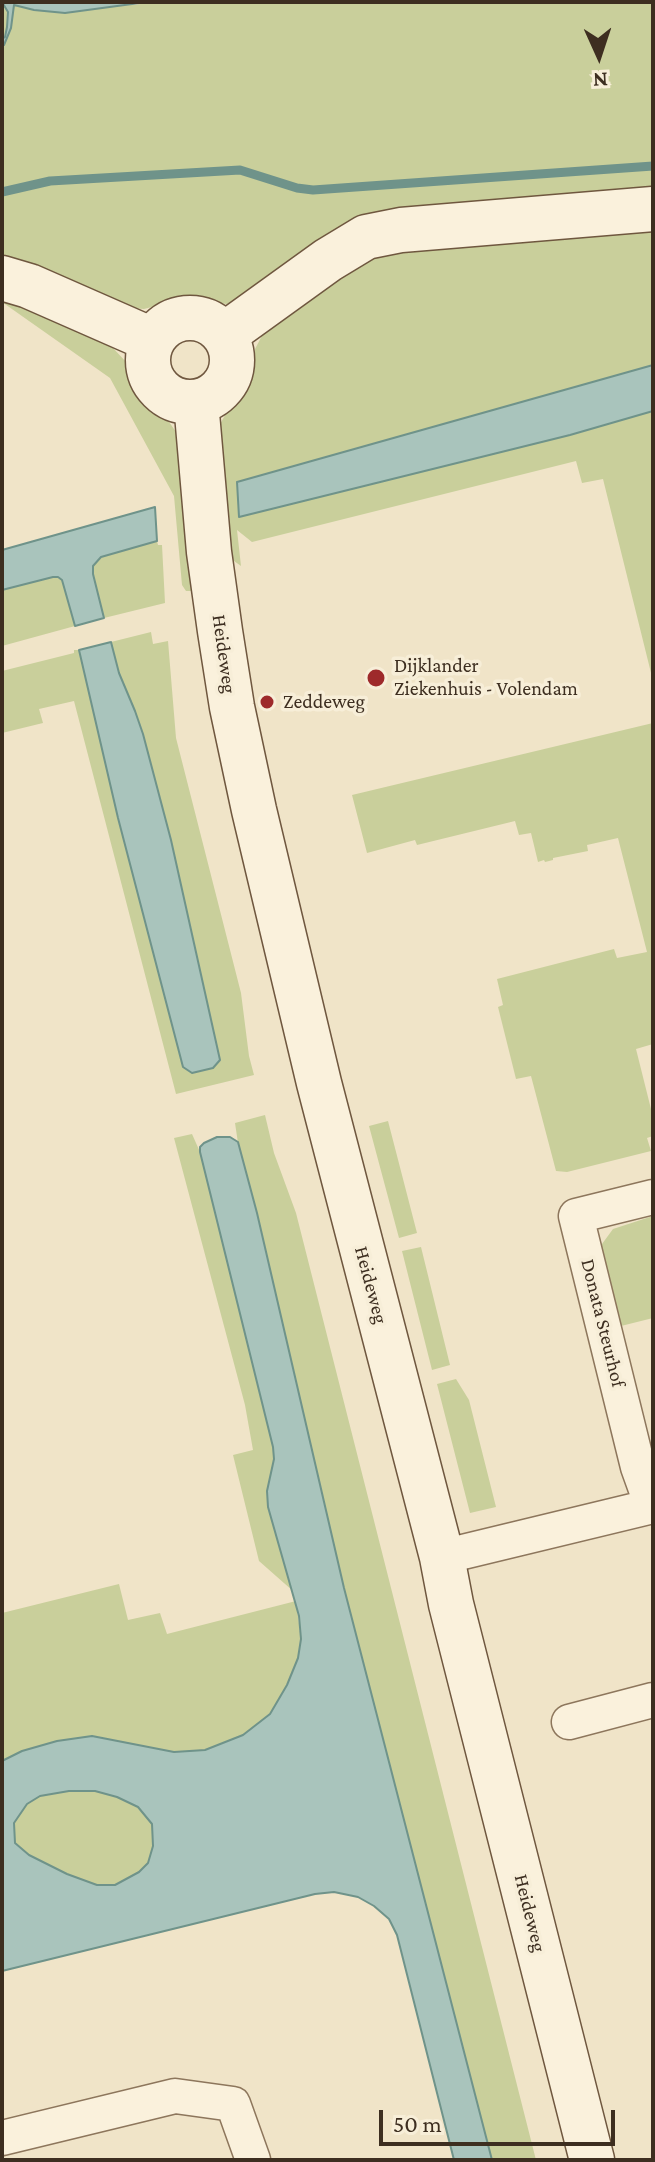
<!DOCTYPE html>
<html>
<head>
<meta charset="utf-8">
<style>
	body { margin:0 }
	#map { position:relative; width:655px; height:2162px; overflow:hidden; background:#f0e4c8; font-family:"Crimson Pro",serif }
	canvas { display:block }
	.frame { position:absolute; inset:0; border:4px solid #3d2e20; pointer-events:none }
	.north { position:absolute; left:559px; top:16px; width:80px; height:80px; -webkit-text-stroke:6px #f7eed8; paint-order:stroke; rotate:177deg; font-size:22px; font-weight:700; line-height:32px; text-align:center; color:#3d2e20 }
	.north::after { content:''; display:block; margin:auto; width:28px; height:36px; background:#3d2e20; clip-path:polygon(50% 0,100% 100%,50% 72%,0 100%) }
	.scale { position:absolute; left:379px; top:2110px; width:236px; height:36px; box-sizing:border-box; border:4px solid #3d2e20; border-top:0; padding-left:10px; font-size:24px; line-height:28px; white-space:nowrap; color:#3d2e20; -webkit-text-stroke:6px #f7eed8; paint-order:stroke }
</style>
</head>
<body>
<div id="map">
<canvas width="655" height="2162"></canvas>
<div class="frame"></div>
<div class="north">N</div>
<div class="scale">50 m</div>
</div>
<script>
const c = document.querySelector('canvas').getContext('2d');
c.lineJoin = 'round';
function fillPath(path, color) { c.fillStyle = color; c.fill(path, 'evenodd'); }
const poly = rows => new Path2D(rows.map(r => 'M' + r).join(''));
function stroke(path, color, width, dash) { c.strokeStyle = color; c.lineWidth = width; c.lineCap = dash ? 'butt' : 'round'; c.setLineDash(dash || []); c.stroke(path); }
function label(font, color, halo, rows, align = 'center') {
  c.font = font + ' "Crimson Pro",serif'; c.lineWidth = 7; c.setLineDash([]); c.textBaseline = 'middle'; c.strokeStyle = halo; c.fillStyle = color; for (const [text, x, y, turn = 0] of rows) {
    c.save(); c.translate(x, y); c.rotate((+turn || 0) * Math.PI / 180); c.textAlign = isNaN(turn) ? turn : align; if (halo) c.strokeText(text, 0, 0); c.fillText(text, 0, 0); c.restore();
  }
}
fillPath(poly([
	[2,2,136,5,147,2,653,2,653,191,440,209,238,302,226,304,188,298,144,309,131,308,2,258,2,45,4,45,11,28,8,12,8,27,5,37,2,39],
	[653,227,653,365,237,482,240,517,570,435,653,411,653,681,603,479,582,483,576,461,252,542,237,530,241,566,234,561,229,553,219,426,229,408,244,388,255,349,265,330,325,285,380,253],
	[2,296,96,337,113,348,127,363,143,400,167,419,176,432,181,446,194,591,186,591,182,585,174,496,110,378,2,302],
	[157,541,158,545,162,545,165,603,104,618,93,574,93,566,101,557],
	[54,576,62,580,75,626,2,646,2,590],
	[151,632,153,644,168,641,176,738,241,993,249,1056,254,1075,176,1094,74,701,39,709,43,723,2,733,2,671,74,653,74,650,79,650,118,818,183,1066,213,1068,220,1060,171,840,143,734,135,711,119,673,111,642],
	[653,723,653,1044,636,1049,653,1117,653,1136,647,1138,651,1151,567,1172,556,1171,531,1076,516,1079,498,1007,503,1005,497,979,614,949,617,958,647,952,618,838,587,845,588,851,553,858,553,860,545,862,544,860,538,862,531,833,519,835,515,821,417,845,415,840,367,853,352,795],
	[265,1115,274,1153,296,1213,536,2160,492,2160,344,1588,257,1213,238,1143,235,1123],
	[388,1121,417,1233,399,1238,369,1126],
	[192,1134,200,1152,273,1447,274,1459,267,1491,268,1507,293,1591,259,1561,233,1455,253,1450,245,1405,174,1138],
	[653,1216,653,1318,621,1326,601,1253,602,1244,613,1229],
	[421,1247,450,1365,432,1370,402,1251],
	[456,1379,469,1400,496,1507,470,1513,437,1384],
	[119,1584,128,1620,160,1613,167,1634,296,1601,301,1639,298,1658,287,1685,270,1714,243,1735,205,1750,174,1752,92,1736,22,1751,2,1761,2,1613],
	[69,1791,95,1791,117,1797,138,1807,152,1823,153,1846,148,1863,139,1872,115,1885,97,1885,67,1874,29,1855,15,1843,14,1823,27,1804,40,1796]
]), '#c9cf9b');
const water = poly([
	[2,2,147,2,65,13,34,10,14,5,11,28,4,45,2,45,2,39,5,37,7,27,8,12,2,2],
	[653,365,653,411,570,435,239,517,237,482,653,365],
	[155,507,157,541,101,557,93,566,93,574,104,618,75,626,62,580,58,577,53,577,2,590,2,550,155,507],
	[111,642,119,673,135,711,143,734,171,840,220,1060,213,1068,192,1073,183,1067,118,818,79,650,111,642],
	[217,1137,230,1137,238,1142,257,1213,344,1588,492,2160,454,2160,397,1935,389,1919,374,1906,358,1897,334,1892,315,1894,2,1971,2,1761,22,1751,57,1741,92,1736,174,1752,205,1750,243,1735,270,1714,287,1685,298,1658,301,1639,299,1616,268,1507,267,1491,274,1459,273,1447,200,1152,200,1147,204,1143,217,1137],
	[69,1791,95,1791,117,1797,138,1807,152,1824,153,1846,148,1863,139,1872,115,1885,97,1885,67,1874,29,1855,15,1843,14,1823,27,1804,40,1796,69,1791]
]);
fillPath(water, '#a9c4bc');
stroke(water, '#6f938a', 2);
stroke(poly([
	[2,192,50,181,240,170,297,188,313,190,653,166]
]), '#6f938a', 9);
const street = poly([
	[652,1506,638,1467,576,1216,653,1197],
	[442,1557,653,1506],
	[569,1722,653,1700],
	[2,2138,175,2096,233,2104,253,2160]
]);
const secondary = poly([
	[2,278,29,286,152,340],
	'148 360a42 42 0 1 1 84 0a42 42 0 1 1-84 0Z',
	[224,335,328,260,366,237,401,230,653,209],
	[196,402,209,552,220,631,232,707,254,810,319,1083,442,1557,451,1604,592,2160]
]);
stroke(street, '#8d765c', 37);
stroke(secondary, '#6f573f', 47);
stroke(street, '#faf1dc', 34);
stroke(secondary, '#faf1dc', 44);
for (const [x, y, r, color] of [
	[376,678,10,"#9e2a2b"],
	[267,702,8,"#9e2a2b"]
]) { const dot = new Path2D(); dot.arc(x, y, r, 0, 2 * Math.PI); c.fillStyle = color; c.fill(dot); stroke(dot, '#f7eed8', 3); }
label('20px', '#3d2e20', '#f7eed8', [
	["Heideweg",224,654,82],
	["Heideweg",371,1285,75],
	["Donata Steurhof",603,1323,76],
	["Heideweg",530,1913,76]
]);
label('20px', '#3d2e20', '#f7eed8', [
	["Dijklander",394,666],
	["Ziekenhuis - Volendam",394,689],
	["Zeddeweg",283,702]
], 'left');
</script>
</body>
</html>
